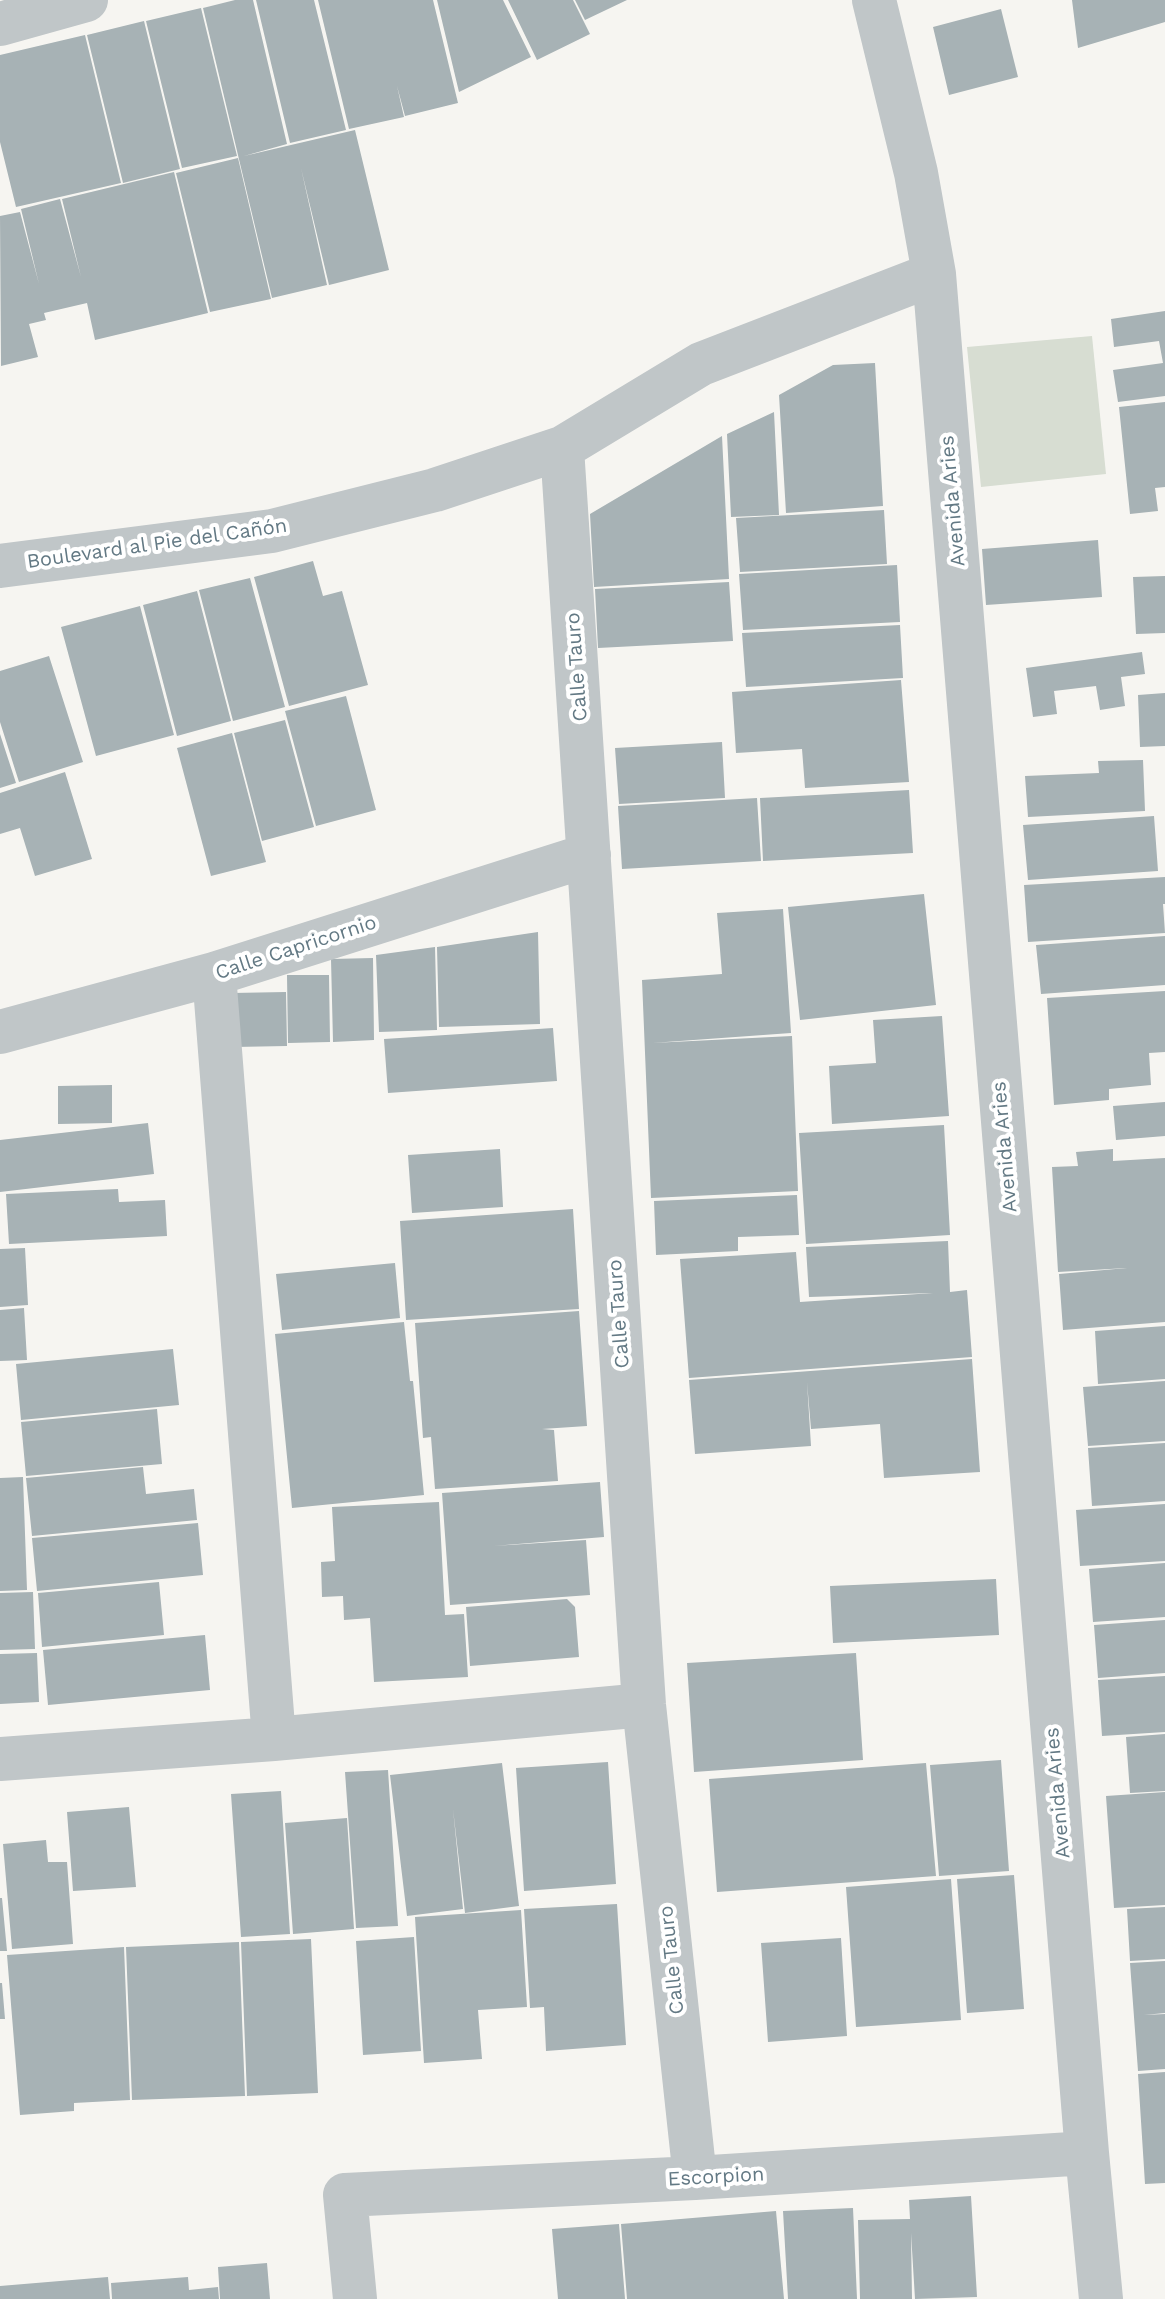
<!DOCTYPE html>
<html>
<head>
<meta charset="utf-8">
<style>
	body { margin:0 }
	canvas { display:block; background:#f6f5f1 }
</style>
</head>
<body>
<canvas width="1165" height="2299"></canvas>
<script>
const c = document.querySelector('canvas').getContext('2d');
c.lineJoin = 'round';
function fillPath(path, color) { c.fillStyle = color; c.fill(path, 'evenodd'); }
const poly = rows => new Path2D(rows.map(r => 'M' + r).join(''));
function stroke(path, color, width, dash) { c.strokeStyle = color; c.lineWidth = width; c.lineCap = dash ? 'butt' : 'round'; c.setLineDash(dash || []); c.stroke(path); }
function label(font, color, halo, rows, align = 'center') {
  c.font = font + ' "Work Sans",sans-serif'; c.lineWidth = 8; c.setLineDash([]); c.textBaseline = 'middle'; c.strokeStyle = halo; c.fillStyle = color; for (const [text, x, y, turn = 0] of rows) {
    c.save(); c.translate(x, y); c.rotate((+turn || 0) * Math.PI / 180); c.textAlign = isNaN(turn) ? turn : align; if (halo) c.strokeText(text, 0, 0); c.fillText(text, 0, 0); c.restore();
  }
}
fillPath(poly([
	[1092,336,1106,474,981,487,967,347]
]), '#d7ddd2');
fillPath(poly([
	[235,0,253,0,287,144,244,156,355,130,389,270,329,285,301,168,327,285,272,298,203,8],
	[256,0,314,0,346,130,290,143],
	[318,0,433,0,458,103,405,116,397,86,404,117,349,129],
	[437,0,503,0,531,57,459,92],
	[508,0,573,0,590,34,537,60],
	[575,0,627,0,585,20],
	[1072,0,1165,0,1165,22,1078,48],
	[201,8,237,156,182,168,146,21],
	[1001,9,1018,77,949,95,933,27],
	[144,21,180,169,123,183,87,35],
	[85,35,121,183,16,207,0,142,0,55],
	[238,158,271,299,210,312,176,173],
	[174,172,208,313,95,340,87,303,44,313,46,320,29,324,38,357,1,366,0,216,20,212,39,284,21,209,60,199,81,277,62,199],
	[1165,311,1165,396,1118,402,1113,370,1163,363,1159,341,1114,347,1111,319],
	[875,363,883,506,786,513,779,395,833,365],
	[1165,402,1165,487,1155,488,1158,511,1130,514,1119,407],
	[774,412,779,515,731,517,727,434],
	[722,436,729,579,594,587,590,514],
	[884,510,887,564,740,572,736,518],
	[1098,540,1102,597,986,605,982,549],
	[313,561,323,596,342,591,368,685,289,706,254,577],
	[897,565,900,622,743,630,739,574],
	[1165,576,1165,633,1136,634,1133,577],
	[250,578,285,707,233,721,199,590],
	[729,582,733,641,598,648,595,589],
	[197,591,231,721,177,736,143,605],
	[140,606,174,735,96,756,61,627],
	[900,625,903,678,746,687,742,633],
	[1142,652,1145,674,1121,677,1125,706,1100,710,1096,686,1054,691,1057,714,1033,717,1026,668],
	[49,656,83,762,19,782,0,722,0,671],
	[901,680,909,782,805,788,802,749,736,753,732,692],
	[1165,693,1165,746,1140,747,1138,695],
	[346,696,376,810,316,826,285,711],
	[285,720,314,827,262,841,234,733],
	[232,733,266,862,211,876,177,748],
	[0,734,16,783,0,788],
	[722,742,725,798,619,804,615,748],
	[1143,760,1145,811,1028,817,1025,776,1099,773,1098,761],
	[65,772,92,859,35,876,20,828,0,834,0,793],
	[909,790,913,853,763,861,760,798],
	[757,798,761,861,622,869,618,806],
	[1154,816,1158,871,1028,880,1023,825],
	[1165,877,1165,904,1163,904,1165,933,1028,942,1024,885],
	[924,894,936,1005,800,1020,788,907],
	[783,909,791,1033,652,1043,792,1036,798,1191,651,1198,642,980,722,974,717,913],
	[538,932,540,1024,439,1027,437,947],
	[1165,936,1165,985,1041,994,1036,945],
	[435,947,437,1030,379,1032,376,955],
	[373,958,374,1040,333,1042,331,959],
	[287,975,329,975,330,1042,288,1043],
	[1165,991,1165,1052,1149,1053,1151,1085,1109,1089,1109,1100,1054,1105,1047,998],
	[286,992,287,1046,234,1047,232,993],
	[942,1016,949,1116,832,1124,829,1066,876,1063,873,1020],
	[553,1028,557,1081,388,1093,384,1039],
	[112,1085,112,1123,58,1124,58,1086],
	[1165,1102,1165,1136,1116,1140,1113,1106],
	[148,1123,154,1174,0,1192,0,1140],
	[944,1125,950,1235,806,1244,799,1133],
	[500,1149,503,1207,412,1213,408,1155],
	[1113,1149,1113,1161,1165,1158,1165,1322,1063,1330,1059,1274,1127,1268,1058,1272,1052,1167,1078,1166,1076,1152],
	[118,1189,119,1202,165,1200,167,1236,9,1244,6,1194],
	[797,1195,799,1235,738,1237,738,1251,656,1255,654,1201],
	[573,1209,579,1309,406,1320,400,1221],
	[948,1241,950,1292,967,1290,972,1357,689,1378,680,1259,796,1252,800,1302,933,1293,809,1297,806,1247],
	[25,1248,28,1305,0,1307,0,1249],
	[395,1263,400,1318,282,1330,276,1274],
	[24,1308,27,1360,0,1361,0,1310],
	[579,1311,587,1426,542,1429,554,1430,558,1481,435,1489,431,1437,423,1438,415,1323],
	[404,1322,410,1381,413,1381,424,1495,292,1508,275,1334],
	[1165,1326,1165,1379,1098,1384,1095,1331],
	[173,1349,179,1405,21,1420,16,1364],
	[972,1359,980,1472,884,1478,880,1424,811,1429,807,1382,811,1446,695,1454,689,1380],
	[1165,1381,1165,1441,1088,1446,1083,1387],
	[157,1409,162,1464,26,1476,21,1422],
	[1165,1443,1165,1501,1092,1506,1088,1448],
	[143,1467,146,1494,194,1489,197,1520,32,1536,26,1478],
	[23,1477,27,1590,0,1591,0,1478],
	[600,1482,604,1537,493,1546,586,1540,590,1595,450,1605,442,1493],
	[439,1502,445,1615,464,1614,468,1677,374,1682,370,1618,344,1620,343,1596,322,1597,321,1562,335,1561,332,1507],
	[1165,1504,1165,1561,1080,1566,1076,1510],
	[198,1523,203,1575,37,1591,32,1538],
	[1165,1563,1165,1617,1093,1622,1089,1569],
	[996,1579,999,1635,833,1643,830,1586],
	[159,1582,164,1635,42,1647,38,1593],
	[33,1592,35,1649,0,1650,0,1593],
	[567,1599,575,1607,579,1657,470,1666,466,1607],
	[1165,1620,1165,1673,1098,1678,1094,1625],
	[205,1635,210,1690,48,1705,43,1650],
	[37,1653,39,1702,0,1704,0,1654],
	[856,1653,863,1760,694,1772,687,1663],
	[1165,1676,1165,1732,1102,1736,1098,1680],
	[1165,1734,1165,1791,1130,1793,1126,1737],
	[1001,1760,1009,1871,939,1876,930,1765],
	[608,1762,616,1884,524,1891,516,1768],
	[502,1763,519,1906,465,1913,453,1809,463,1909,407,1916,390,1775],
	[926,1763,936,1876,717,1892,709,1779],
	[388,1770,398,1926,356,1928,345,1772],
	[281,1791,290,1934,241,1937,231,1794],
	[1165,1792,1165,1905,1114,1908,1106,1796],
	[129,1807,136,1887,73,1891,67,1812],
	[347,1818,354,1929,293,1934,285,1823],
	[46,1840,48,1862,67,1862,73,1944,12,1949,3,1844],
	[1014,1875,1024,2009,967,2013,957,1879],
	[951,1879,961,2020,856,2027,846,1887],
	[0,1898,2,1898,7,1951,0,1951],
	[617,1904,626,2045,546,2051,544,2007,530,2008,524,1909],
	[1165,1907,1165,1959,1130,1961,1127,1909],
	[521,1910,527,2007,478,2010,482,2059,424,2063,415,1917],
	[414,1937,421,2051,363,2055,356,1941],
	[841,1938,847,2036,768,2042,761,1943],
	[311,1939,318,2093,247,2096,241,1942],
	[239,1942,245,2096,132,2100,126,1947],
	[124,1947,130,2100,74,2103,74,2111,20,2115,7,1955],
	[1165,1961,1165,2013,1144,2015,1165,2014,1165,2069,1138,2071,1130,1963],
	[0,1983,2,1983,5,2019,0,2019],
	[1165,2072,1165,2183,1145,2184,1138,2074],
	[971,2196,977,2297,915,2299,911,2233,912,2299,860,2299,858,2220,910,2219,909,2200],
	[853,2208,857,2299,788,2299,783,2211],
	[776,2211,784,2299,627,2299,621,2224],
	[619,2224,625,2299,558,2299,552,2229],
	[267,2263,270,2299,220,2299,218,2267],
	[108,2277,110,2299,0,2299,0,2286],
	[188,2277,189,2290,218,2287,219,2299,112,2299,111,2283]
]), '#a7b2b5');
stroke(poly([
	[874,0,916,173,934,274,1087,2153,1101,2299],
	[0,24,86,0],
	[562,448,644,1705,695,2178],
	[0,566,272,531,435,490,562,448,701,364,934,274],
	[214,974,274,1739],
	[0,1032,214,974,589,855],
	[0,1759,274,1739,644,1705],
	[355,2299,345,2195,695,2178,1087,2153]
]), '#c0c6c8', 44);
label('20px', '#637984', '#fff', [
	["Avenida Aries",953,501,-95],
	["Boulevard al Pie del Cañón",157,544,-8],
	["Calle Tauro",577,667,-94],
	["Calle Capricornio",296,948,-18],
	["Avenida Aries",1005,1147,-95],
	["Calle Tauro",619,1314,-94],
	["Avenida Aries",1058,1793,-95],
	["Calle Tauro",672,1960,-96],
	["Escorpion",716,2177,-3]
]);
</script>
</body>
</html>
